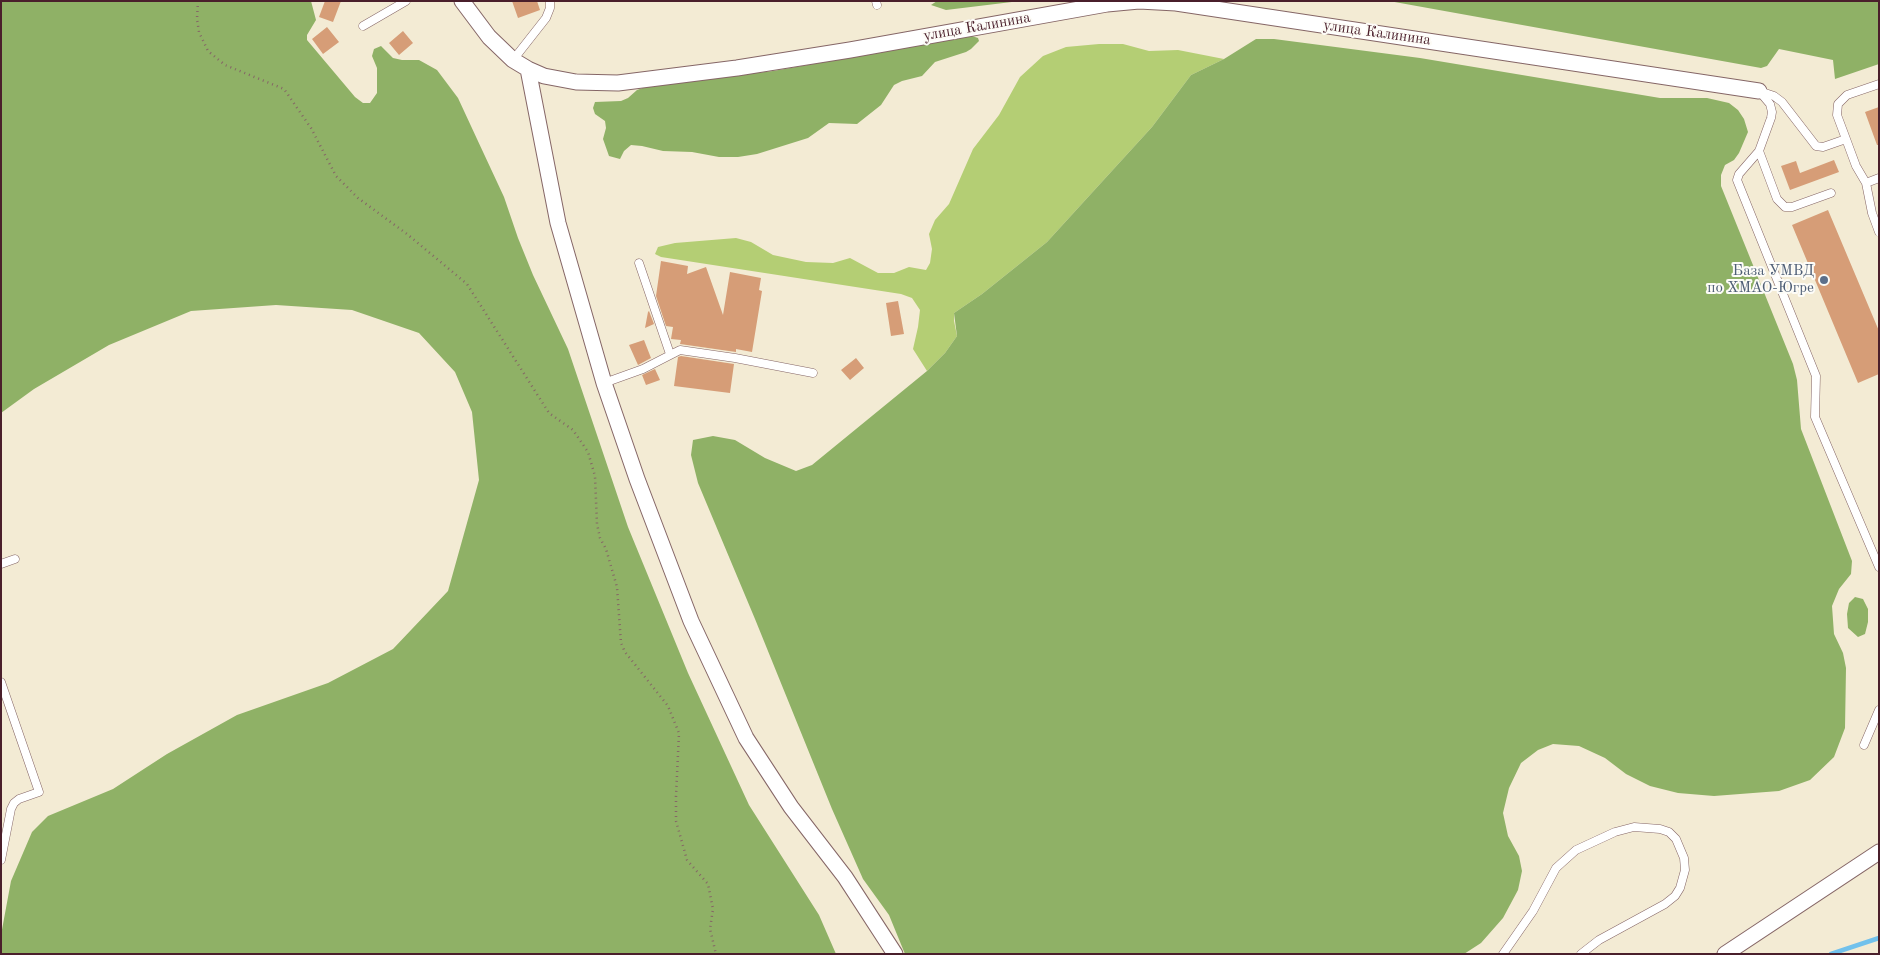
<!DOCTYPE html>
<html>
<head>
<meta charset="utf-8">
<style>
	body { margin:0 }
	#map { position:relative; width:1880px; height:955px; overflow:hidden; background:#f3ebd4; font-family:"Old Standard TT",serif }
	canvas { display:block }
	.frame { position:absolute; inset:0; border:2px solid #4a1f2b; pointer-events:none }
</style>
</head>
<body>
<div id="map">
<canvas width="1880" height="955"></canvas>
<div class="frame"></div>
</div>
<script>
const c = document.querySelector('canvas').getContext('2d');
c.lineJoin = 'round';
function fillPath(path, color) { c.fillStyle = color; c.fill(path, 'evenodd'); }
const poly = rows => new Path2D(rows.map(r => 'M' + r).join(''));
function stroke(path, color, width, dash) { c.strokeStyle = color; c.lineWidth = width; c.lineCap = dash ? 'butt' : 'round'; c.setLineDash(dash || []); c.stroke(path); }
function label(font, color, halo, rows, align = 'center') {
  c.font = font + ' "Old Standard TT",serif'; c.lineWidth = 4; c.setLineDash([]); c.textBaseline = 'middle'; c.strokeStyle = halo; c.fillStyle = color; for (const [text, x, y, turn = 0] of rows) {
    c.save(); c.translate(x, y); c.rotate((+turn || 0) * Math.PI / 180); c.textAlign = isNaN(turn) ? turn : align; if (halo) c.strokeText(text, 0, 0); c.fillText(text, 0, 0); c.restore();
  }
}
fillPath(poly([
	[1099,44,1123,44,1149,51,1178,50,1224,59,1191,75,1152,127,1047,242,982,294,954,313,954,321,957,336,945,353,927,371,913,349,918,327,920,310,912,298,901,294,661,257,655,254,658,247,675,243,736,238,751,242,773,255,806,262,833,263,850,258,878,273,894,273,909,267,926,270,930,263,932,249,929,234,935,220,949,204,973,149,999,115,1020,77,1043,56,1066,47]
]), '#b4ce74');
fillPath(poly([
	[1,1,311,1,316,20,307,35,307,40,355,97,363,103,370,103,377,93,377,68,372,56,374,49,381,46,393,58,402,60,419,60,437,70,458,98,477,139,504,197,518,238,533,275,568,349,628,527,688,673,749,805,819,915,836,954,1,954,1,935,11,881,32,832,48,816,113,789,167,754,237,715,328,683,393,649,448,591,479,480,472,412,455,372,419,333,352,310,276,305,191,311,109,345,34,389,1,413],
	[937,1,1020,1,946,10,931,5],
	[1389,1,1879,1,1879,64,1835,79,1833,60,1779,49,1767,66,1761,68],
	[972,36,978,38,979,41,971,49,966,52,935,62,922,76,902,81,894,85,881,105,857,124,829,123,808,138,757,154,738,157,719,157,692,152,663,151,642,146,631,145,624,151,620,159,609,156,603,139,606,128,605,121,595,114,593,108,595,102,621,101,628,98,637,90,651,85,773,71],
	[1256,39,1274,39,1420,58,1660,98,1707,98,1729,103,1738,110,1744,119,1748,132,1739,153,1734,160,1725,165,1721,175,1721,186,1793,364,1797,380,1801,429,1852,561,1851,574,1839,589,1832,606,1834,634,1843,653,1846,668,1845,728,1834,757,1810,780,1779,791,1714,796,1678,793,1650,786,1626,774,1605,758,1579,746,1553,744,1538,750,1521,763,1509,788,1503,813,1508,836,1519,856,1522,871,1518,890,1503,918,1481,943,1464,954,905,954,889,915,863,879,832,809,755,619,698,483,691,455,693,440,713,436,735,440,765,458,796,471,812,465,927,371,945,353,957,336,954,313,982,294,1047,242,1152,127,1191,75,1224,59],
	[1855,597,1863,599,1868,609,1868,622,1865,634,1858,637,1848,628,1847,614,1849,603]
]), '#8fb166');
stroke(poly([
	[1831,954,1879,938]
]), '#71c1ec', 4.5);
fillPath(poly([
	[325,1,341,1,333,22,319,17],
	[512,1,537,1,540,10,518,18],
	[327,27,339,42,323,54,312,39],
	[403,31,413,43,399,55,389,43],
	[1879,107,1879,145,1877,145,1865,112],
	[1834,160,1839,172,1790,190,1781,166,1796,161,1800,173],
	[1828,210,1879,331,1879,374,1858,383,1792,225],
	[661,261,688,266,687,274,706,267,723,315,730,272,761,278,759,290,762,291,752,352,736,349,736,352,680,344,681,340,671,339,673,327,666,326,656,296],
	[898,301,904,334,891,336,886,303],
	[649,311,654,324,645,328,648,312],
	[644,340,651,358,638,365,629,345],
	[681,356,734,364,730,393,674,386,678,357],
	[856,358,864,368,850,380,841,370],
	[655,369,660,380,646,385,642,375]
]), '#d69d77');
const lane = poly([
	[876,1,877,5],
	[363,26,406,1],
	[513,60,546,18,550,8,550,1],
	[1759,91,1770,104,1772,112,1771,118,1759,151,1739,174,1737,180,1816,376,1815,417,1879,567],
	[1762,92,1774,96,1782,102,1816,146,1823,147,1846,139,1856,166,1866,183,1879,178],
	[1846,139,1837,115,1838,104,1847,95,1879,84],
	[1759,151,1777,199,1785,207,1792,207,1831,193],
	[1866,183,1872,213,1879,232],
	[639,263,670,354],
	[604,383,643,369,680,350,735,358,813,373],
	[1,564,15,559],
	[1,682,39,792,19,799,14,803,11,809,1,860],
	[1864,745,1879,710],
	[1503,954,1533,911,1556,868,1576,850,1615,832,1634,827,1660,829,1669,832,1676,839,1684,858,1685,870,1680,888,1675,896,1665,904,1599,940,1581,954]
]);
const street = poly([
	[462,1,489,37,513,60,528,69,544,76,576,82,618,83,737,68,850,50,1107,4,1139,1,1176,3,1759,91],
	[528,69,558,223,604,383,637,479,691,621,746,738,791,807,845,877,895,954],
	[1725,954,1879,852]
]);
stroke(lane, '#856666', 9);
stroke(street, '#856666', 17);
stroke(poly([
	[198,1,197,19,199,32,208,51,225,65,284,89,311,128,336,176,358,198,407,234,467,284,549,413,573,430,588,452,595,476,597,524,600,538,606,549,617,587,621,643,625,652,668,706,679,733,676,796,676,821,687,860,708,884,713,909,710,929,716,954]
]), '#856666', 2.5, [1, 4]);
stroke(lane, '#fff', 8);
stroke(street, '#fff', 15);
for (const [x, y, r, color] of [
	[1824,280,5,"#5c6f8a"]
]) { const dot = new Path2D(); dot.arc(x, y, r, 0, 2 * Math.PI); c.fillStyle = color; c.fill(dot); stroke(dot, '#fdfcf7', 2); }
label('15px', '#4a1f2b', '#fdfcf7', [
	["улица Калинина",977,27,-10],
	["улица Калинина",1377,33,8]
]);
label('15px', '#4e5e75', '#fdfcf7', [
	["База УМВД",1814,271],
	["по ХМАО-Югре",1814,288]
], 'right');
</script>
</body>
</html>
